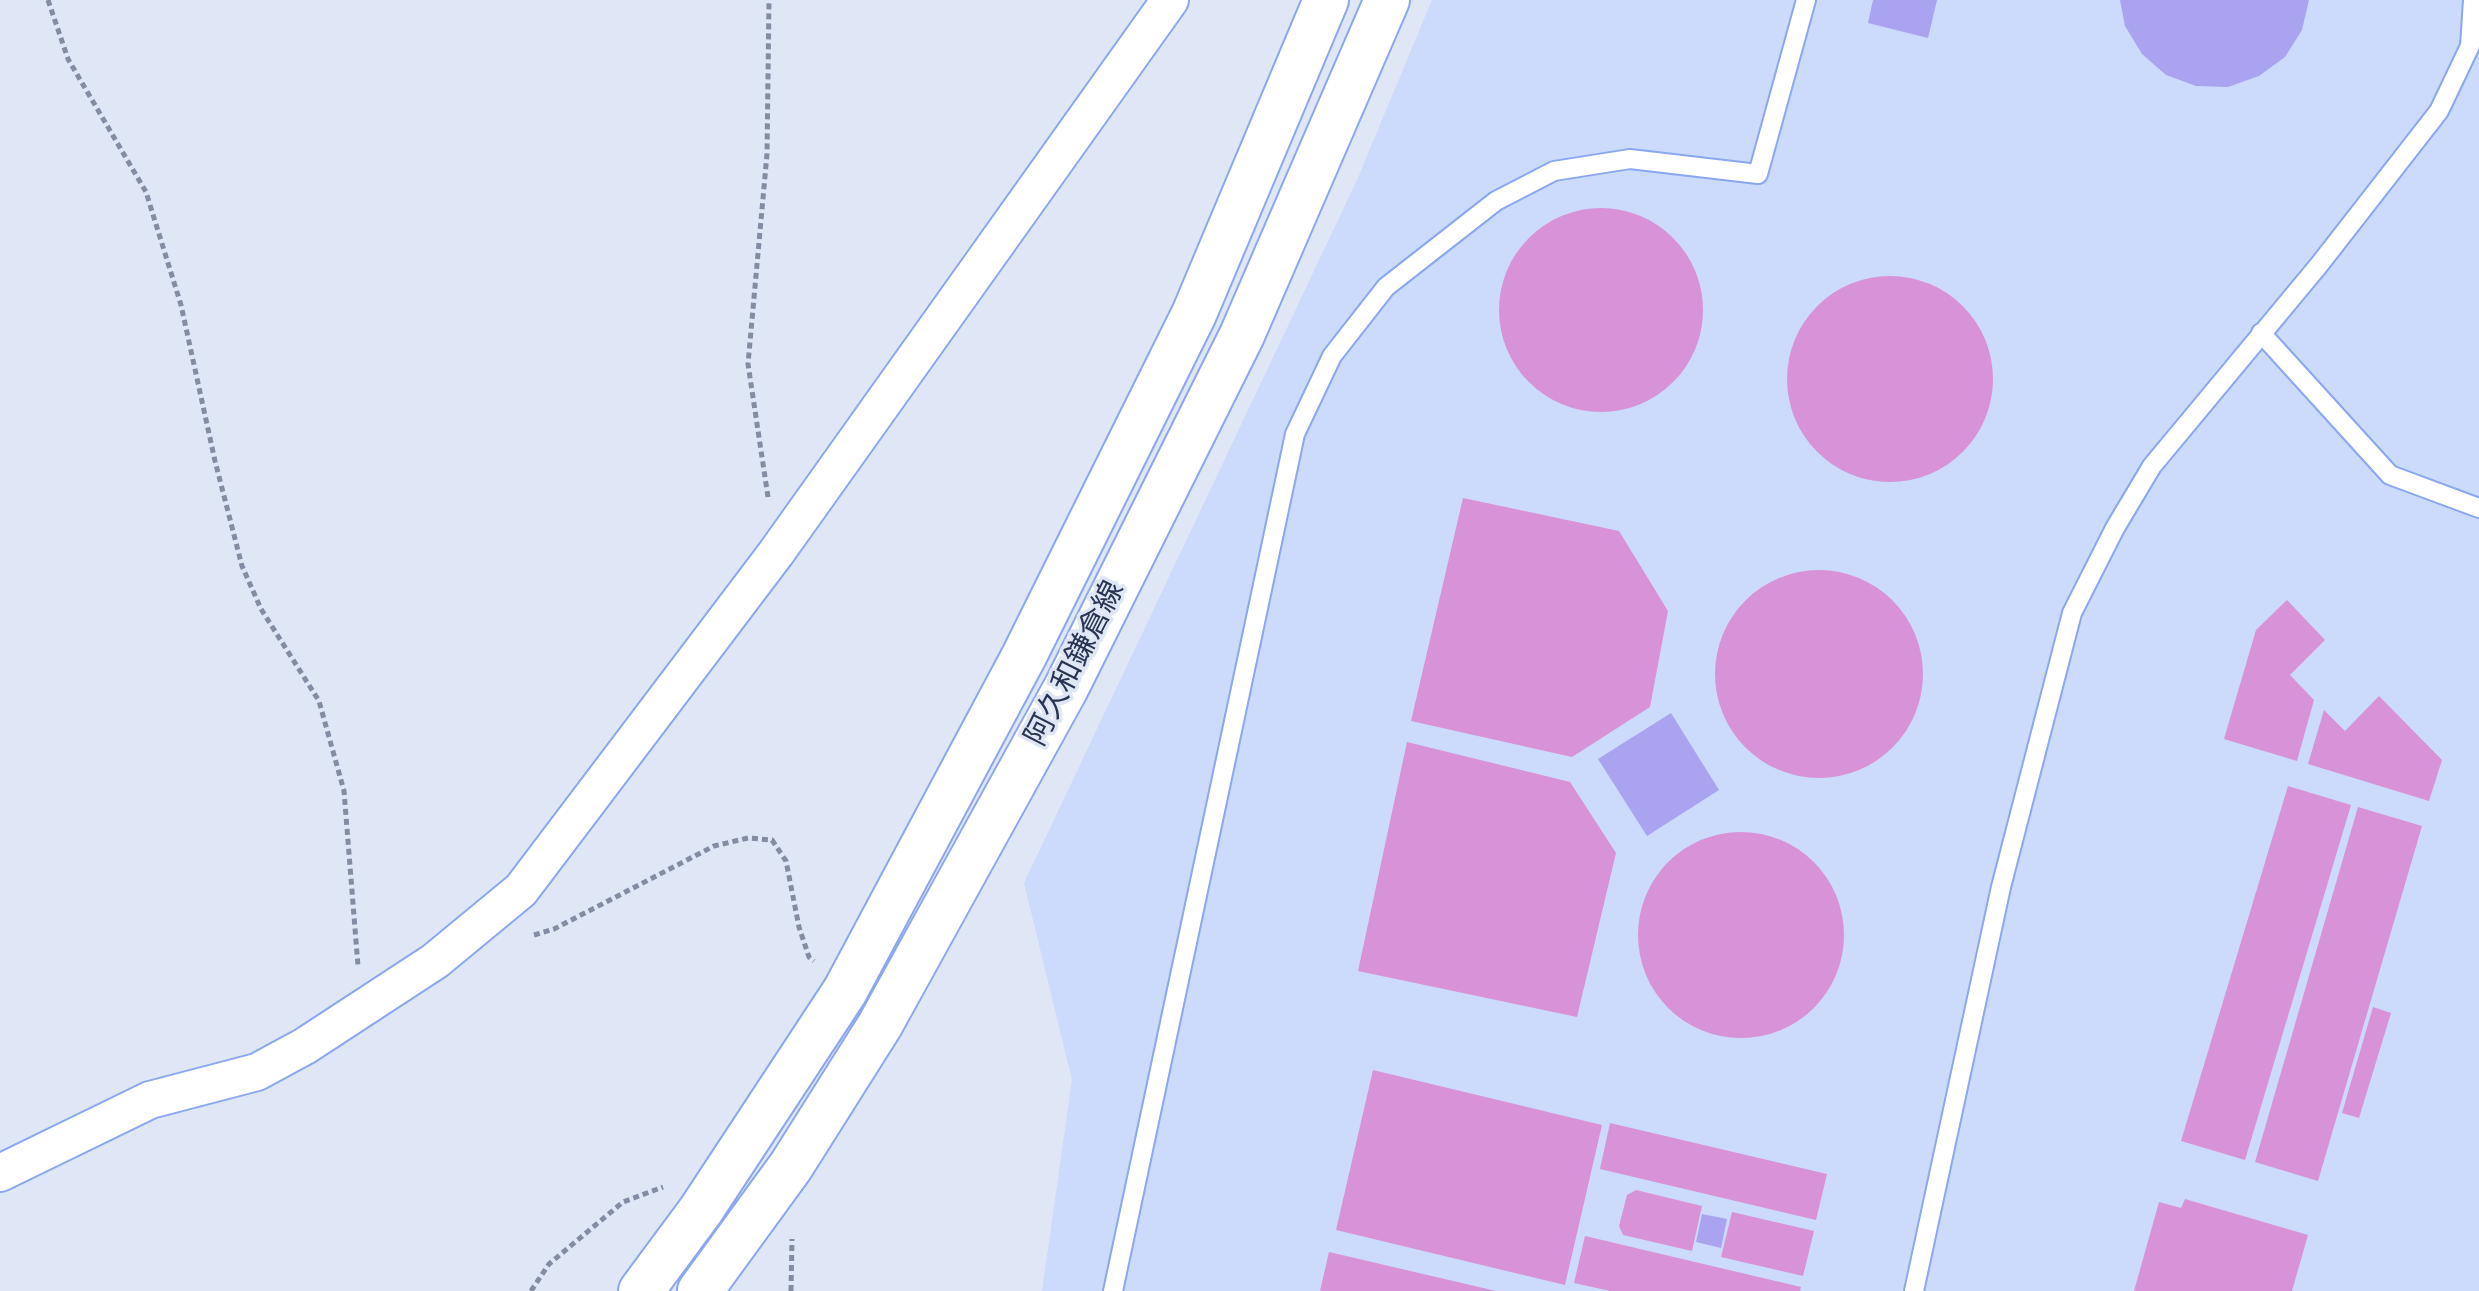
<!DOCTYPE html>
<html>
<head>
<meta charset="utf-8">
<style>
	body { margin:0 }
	canvas { display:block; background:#dfe6f5 }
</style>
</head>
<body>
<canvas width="2479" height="1291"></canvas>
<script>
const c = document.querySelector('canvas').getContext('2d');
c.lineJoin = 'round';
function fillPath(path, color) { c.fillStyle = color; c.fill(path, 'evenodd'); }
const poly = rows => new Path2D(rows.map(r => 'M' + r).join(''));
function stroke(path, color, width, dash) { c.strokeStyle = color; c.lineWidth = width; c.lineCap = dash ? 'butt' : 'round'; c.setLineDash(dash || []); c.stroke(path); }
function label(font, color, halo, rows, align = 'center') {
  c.font = font + ' "Sofia Sans Condensed","Noto Sans JP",sans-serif'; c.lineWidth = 7; c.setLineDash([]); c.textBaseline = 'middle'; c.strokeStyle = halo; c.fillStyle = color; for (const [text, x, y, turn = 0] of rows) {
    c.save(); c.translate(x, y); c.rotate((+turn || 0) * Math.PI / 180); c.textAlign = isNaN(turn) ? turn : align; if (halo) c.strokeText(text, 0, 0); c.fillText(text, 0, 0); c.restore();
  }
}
fillPath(poly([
	[1432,0,2479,0,2479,1291,1042,1291,1072,1080,1024,883,1357,180]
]), '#ccdafb');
fillPath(poly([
	'1499 310a102 102 0 1 1 204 0a102 102 0 1 1-204 0Z',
	'1787 379a103 103 0 1 1 206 0a103 103 0 1 1-206 0Z',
	[1463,498,1619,531,1668,611,1650,707,1572,757,1411,721],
	'1715 674a104 104 0 1 1 208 0a104 104 0 1 1-208 0Z',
	[2287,600,2325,640,2290,675,2314,700,2297,761,2224,739,2256,630],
	[2379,696,2442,760,2429,801,2308,764,2324,710,2345,731],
	[1407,742,1570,782,1616,853,1577,1017,1358,971],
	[2288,786,2351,805,2245,1160,2181,1141],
	[2358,807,2422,826,2318,1181,2255,1162],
	'1638 935a103 103 0 1 1 206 0a103 103 0 1 1-206 0Z',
	[2373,1007,2391,1013,2359,1118,2342,1113],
	[1373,1070,1602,1125,1565,1285,1336,1230],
	[1610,1123,1827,1174,1816,1220,1600,1169],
	[1636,1190,1702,1206,1692,1251,1623,1235,1619,1226,1627,1195],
	[2185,1199,2308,1235,2292,1291,2134,1291,2159,1202,2181,1208],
	[1732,1212,1814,1231,1803,1276,1721,1257],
	[1585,1236,1801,1287,1800,1291,1610,1291,1574,1283],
	[1329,1252,1496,1291,1320,1291]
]), '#d893d8');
fillPath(poly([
	[1873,0,1937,0,1928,38,1868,23],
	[2120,0,2309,0,2302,30,2285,57,2259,76,2228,87,2196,86,2166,75,2142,54,2125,26],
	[1671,713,1719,790,1647,836,1598,759],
	[1702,1214,1727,1219,1721,1248,1696,1242]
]), '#a9a3f0');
const lane = poly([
	[2261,333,2390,475,2479,508],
	[1113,1291,1295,434,1332,356,1386,287,1496,201,1554,171,1630,159,1758,174,1806,0],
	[1914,1291,2001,887,2072,613,2115,528,2152,466,2319,265,2439,111,2470,46,2473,0]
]);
const street = poly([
	[0,1173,150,1100,257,1072,305,1046,435,961,521,890,776,553,1170,0]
]);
const secondary = poly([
	[641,1291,701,1210,845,991,1024,656,1194,314,1326,0],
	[700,1291,791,1166,880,1025,1066,688,1242,335,1387,0]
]);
stroke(lane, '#8aa7ef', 22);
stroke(street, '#8aa7ef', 40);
stroke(secondary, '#8aa7ef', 48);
stroke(poly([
	[48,0,68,59,146,192,181,305,215,461,242,566,261,609,319,701,344,791,358,966],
	[768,497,748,364,767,154,769,0],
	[534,935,554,929,714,846,748,838,772,840,786,861,799,927,809,957,814,961],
	[531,1291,549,1264,623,1202,663,1187],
	[791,1291,792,1239]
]), '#838ca3', 5, [6, 4]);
stroke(lane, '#fff', 18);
stroke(street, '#fff', 36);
stroke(secondary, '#fff', 44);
label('30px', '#283451', '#dfe6f5', [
	["阿久和鎌倉線",1076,664,-63]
]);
</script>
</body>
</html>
